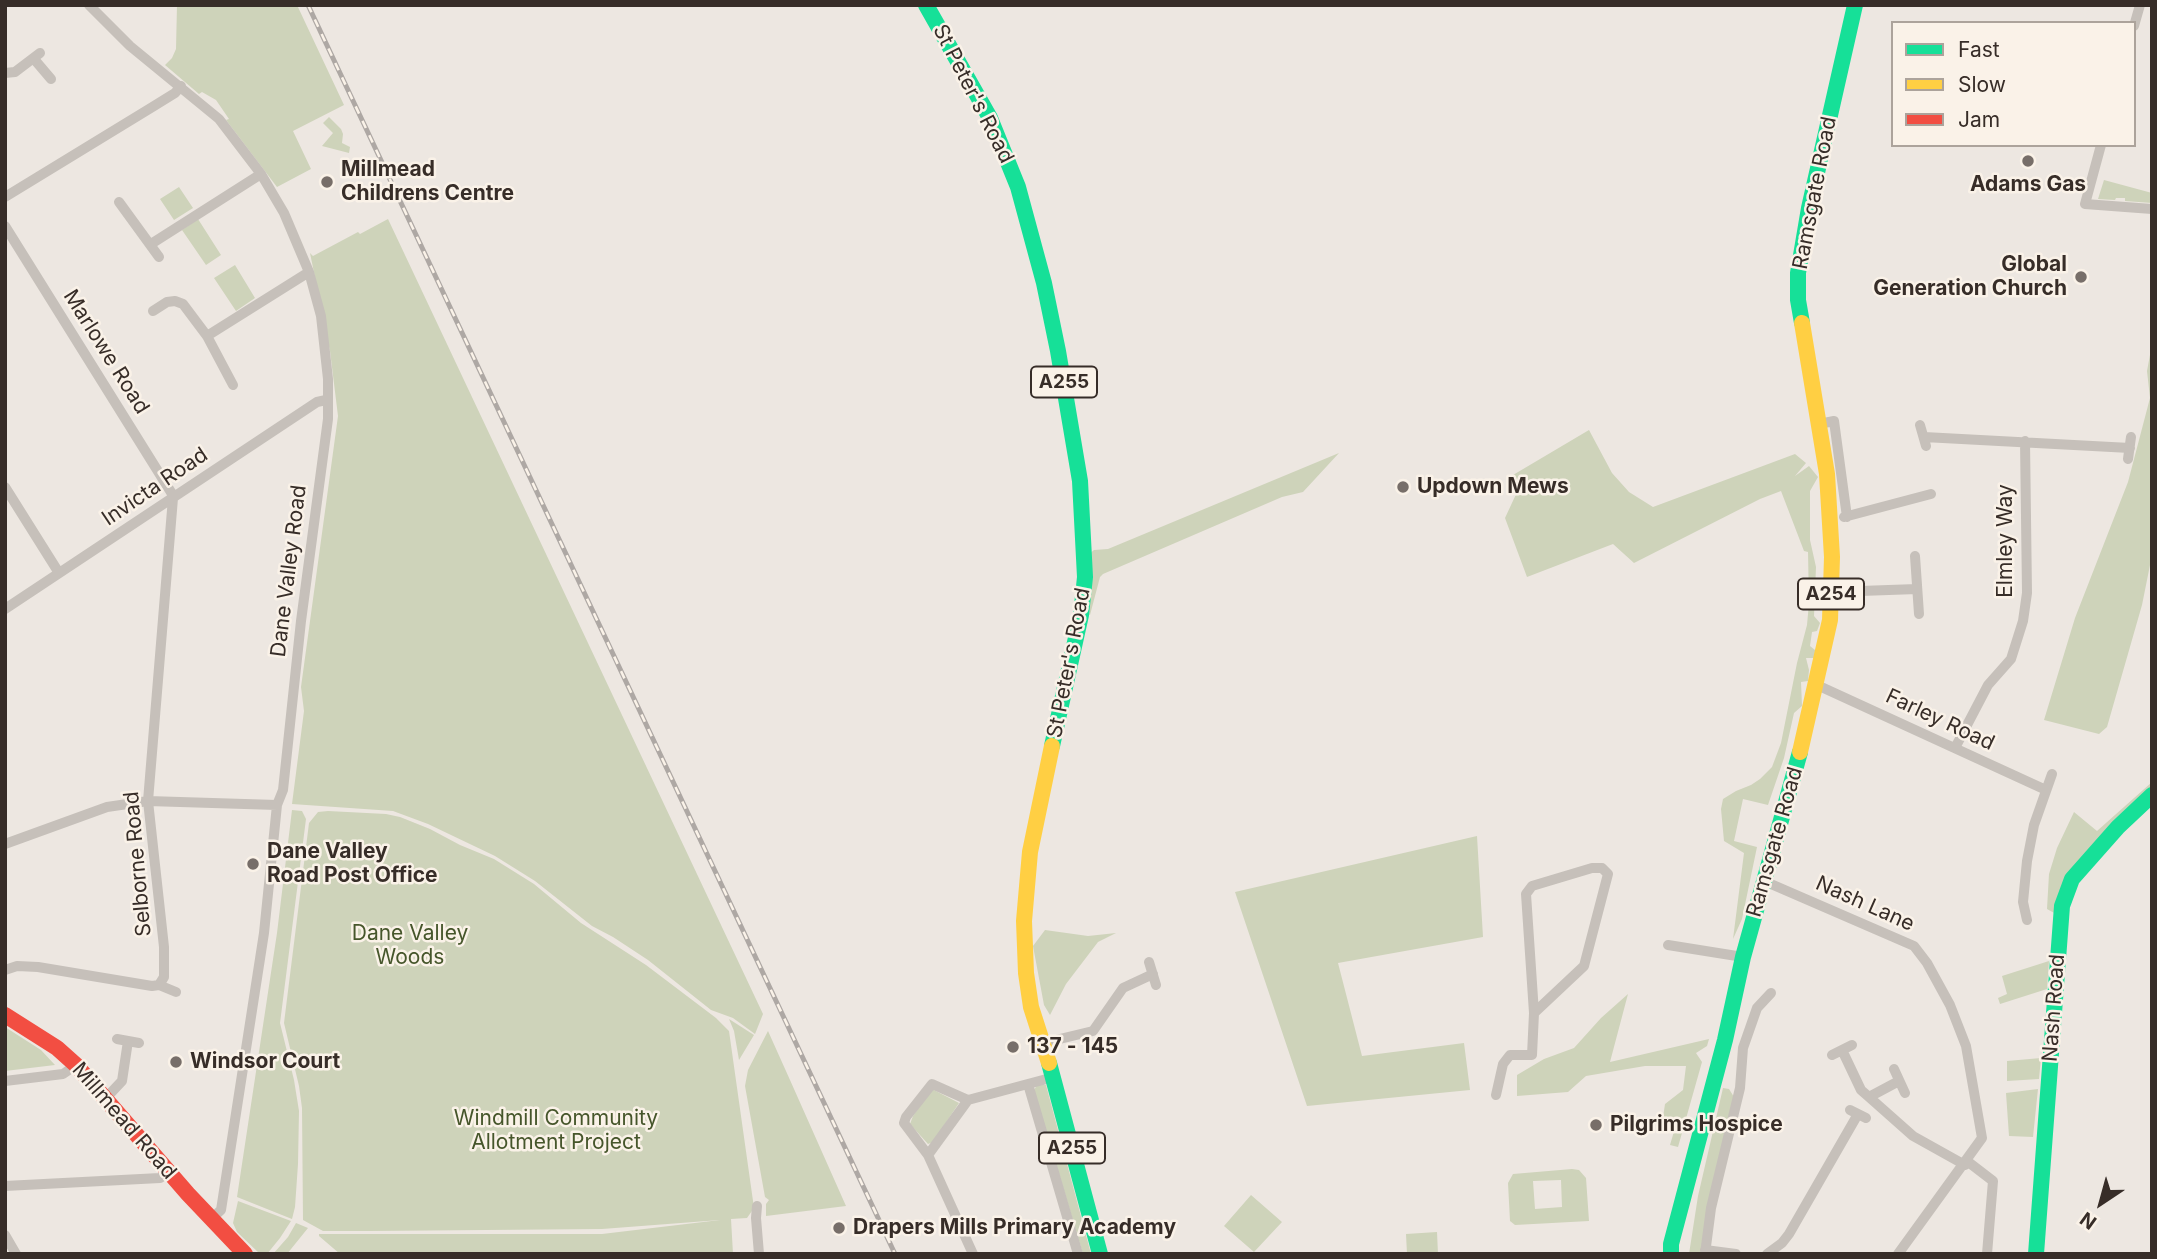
<!DOCTYPE html>
<html>
<head>
<meta charset="utf-8">
<style>
	body { margin:0 }
	#map { position:relative; width:2157px; height:1259px; overflow:hidden; background:#ede7e1; font-family:Inter,sans-serif }
	canvas { display:block }
	.frame { position:absolute; inset:0; border:7px solid #372d28; pointer-events:none }
	.legend { position:absolute; left:1891px; top:21px; width:245px; height:126px; box-sizing:border-box; background:#faf2e8; border:2px solid #aca39b; margin:0; padding:9px 12px; list-style:none; font-size:21px; color:#372d28 }
	.legend li { display:flex; align-items:center; gap:14px; height:35px }
	.legend b { width:35px; border:2px solid #aca39b }
	.north { position:absolute; left:2066px; top:1168px; width:70px; height:70px; -webkit-text-stroke:5px #faf2e8; paint-order:stroke; rotate:216deg; font-size:19px; font-weight:700; line-height:28px; text-align:center; color:#372d28 }
	.north::after { content:''; display:block; margin:auto; width:24px; height:32px; background:#372d28; clip-path:polygon(50% 0,100% 100%,50% 72%,0 100%) }
</style>
</head>
<body>
<div id="map">
<canvas width="2157" height="1259"></canvas>
<div class="frame"></div>
<ul class="legend">
<li><b style="height:9px;background:#16e098"></b>Fast</li>
<li><b style="height:9px;background:#ffcf43"></b>Slow</li>
<li><b style="height:9px;background:#f24e42"></b>Jam</li>
</ul>
<div class="north">N</div>
</div>
<script>
const c = document.querySelector('canvas').getContext('2d');
c.lineJoin = 'round';
function fillPath(path, color) { c.fillStyle = color; c.fill(path, 'evenodd'); }
const poly = rows => new Path2D(rows.map(r => 'M' + r).join(''));
function stroke(path, color, width, dash) { c.strokeStyle = color; c.lineWidth = width; c.lineCap = dash ? 'butt' : 'round'; c.setLineDash(dash || []); c.stroke(path); }
function label(font, color, halo, rows, align = 'center') {
  c.font = font + ' Inter,sans-serif'; c.lineWidth = 5; c.setLineDash([]); c.textBaseline = 'middle'; c.strokeStyle = halo; c.fillStyle = color; for (const [text, x, y, turn = 0] of rows) {
    c.save(); c.translate(x, y); c.rotate((+turn || 0) * Math.PI / 180); c.textAlign = isNaN(turn) ? turn : align; if (halo) c.strokeText(text, 0, 0); c.fillText(text, 0, 0); c.restore();
  }
}
fillPath(poly([
	[177,5,297,5,344,105,293,131,311,169,277,187,226,120,229,119,216,100,202,92,199,94,165,65,172,58,176,49],
	[329,117,341,129,343,134,342,143,350,147,349,153,322,146,333,133,323,123],
	[2104,180,2152,193,2152,203,2125,201,2125,198,2116,198,2115,200,2098,199],
	[179,187,193,208,174,220,160,199],
	[198,219,221,255,206,265,182,230],
	[388,219,763,1014,755,1034,733,1018,711,1010,648,960,613,937,592,926,535,881,495,856,428,824,393,811,292,804,304,711,301,687,338,416,330,351,310,253,313,256,358,232,360,234],
	[235,265,255,298,236,311,214,278],
	[2152,344,2152,555,2142,605,2107,727,2099,734,2044,720,2075,618,2128,482,2150,398,2147,371],
	[1589,430,1612,473,1629,492,1653,507,1795,454,1806,463,1795,476,1809,466,1818,477,1810,491,1810,540,1816,567,1814,616,1820,623,1817,631,1812,632,1810,646,1815,650,1815,658,1806,658,1809,670,1808,681,1801,682,1802,706,1794,713,1784,758,1768,805,1743,799,1734,841,1757,847,1742,919,1733,939,1744,853,1724,841,1721,809,1723,799,1736,791,1751,785,1760,779,1772,767,1781,743,1797,663,1807,625,1809,603,1808,552,1804,551,1781,491,1760,499,1634,563,1613,544,1527,577,1505,518,1518,490,1513,475],
	[1339,453,1303,492,1282,497,1103,574,1100,577,1090,615,1083,612,1088,555,1094,550,1108,549],
	[2152,782,2152,790,2100,838,2056,914,2047,909,2049,874,2057,848,2074,812,2097,831],
	[292,810,302,811,306,819,280,1023,294,1080,299,1111,298,1164,295,1207,292,1219,237,1197,277,933],
	[328,811,386,814,400,817,430,829,460,845,494,859,534,884,581,923,646,965,716,1018,729,1031,754,1208,747,1218,731,1219,733,1254,340,1254,319,1236,319,1234,602,1234,720,1220,602,1229,370,1231,323,1231,303,1220,302,1108,299,1086,284,1023,309,823,318,812],
	[1477,836,1483,937,1338,963,1362,1056,1464,1043,1470,1090,1307,1106,1235,892],
	[1045,930,1088,936,1116,933,1098,942,1066,984,1050,1015,1044,1005,1033,946],
	[2049,961,2047,989,2000,1004,1998,998,2007,994,2002,976],
	[1628,994,1610,1062,1709,1039,1707,1046,1696,1053,1702,1062,1678,1147,1670,1145,1675,1128,1662,1124,1665,1104,1683,1090,1686,1066,1645,1066,1586,1076,1568,1092,1517,1096,1517,1075,1544,1059,1574,1048,1601,1018],
	[729,1019,754,1035,739,1060,734,1031],
	[5,1027,41,1050,55,1065,5,1071],
	[768,1031,790,1080,846,1206,766,1216,766,1204,769,1200,765,1197,745,1086,748,1070],
	[2041,1058,2039,1079,2007,1081,2007,1061],
	[1041,1084,1046,1085,1091,1254,1083,1254,1034,1090,1037,1085],
	[1723,1088,1729,1089,1734,1097,1702,1254,1689,1254,1698,1196],
	[932,1089,959,1103,933,1142,928,1144,910,1124,913,1116],
	[2038,1089,2033,1137,2009,1136,2006,1093],
	[1572,1169,1579,1170,1586,1178,1589,1221,1515,1225,1510,1221,1508,1183,1513,1174],
	[1561,1180,1562,1207,1535,1209,1533,1181],
	[1251,1195,1282,1222,1254,1252,1224,1226],
	[238,1201,291,1221,280,1238,267,1254,260,1254,237,1232,233,1223],
	[296,1223,308,1228,287,1254,273,1254,288,1237],
	[1437,1232,1438,1254,1407,1254,1406,1234]
]), '#ced3ba');
stroke(poly([
	[89,5,130,46,219,119,261,174,284,213,309,272,321,316,328,379,328,419,301,621,283,790,277,805,264,933,221,1210,211,1219],
	[2134,26,2140,5],
	[34,59,51,79],
	[5,73,15,72,40,53],
	[2101,145,2085,204,2152,209],
	[5,197,154,106,175,93,181,86],
	[119,202,159,257],
	[5,226,174,497],
	[151,244,261,174],
	[153,311,167,302,175,301,183,304,207,336,233,385],
	[207,336,309,272],
	[1819,424,1834,421,1847,517],
	[1920,425,1926,446],
	[1924,437,2130,448],
	[2128,459,2131,437],
	[5,487,59,573],
	[1844,517,1931,494],
	[1915,556,1919,614],
	[1832,592,1917,589],
	[5,609,317,402,326,400],
	[1817,685,2046,790],
	[1955,748,1988,685,2011,659,2023,621,2027,593,2025,441],
	[5,844,107,807,148,801,277,805],
	[1764,881,1914,946,1927,963,1950,1005,1966,1046,1982,1138,1898,1254],
	[2027,920,2023,902,2027,861,2034,825,2052,774],
	[1668,945,1743,957],
	[1149,962,1156,985],
	[5,970,17,966,38,967,152,986,159,985,164,977,164,947,148,801,173,498],
	[159,985,176,992],
	[117,1039,139,1043],
	[1043,1043,1093,1031,1123,988,1153,974],
	[1842,1050,1861,1090,1869,1097,1913,1136,1965,1165],
	[1832,1055,1852,1045],
	[1894,1069,1905,1093],
	[5,1081,63,1074,76,1065],
	[1028,1084,1078,1254],
	[1496,1095,1503,1064,1510,1055,1532,1055,1534,1013,1584,966,1608,874,1602,868,1592,868,1532,886,1526,894,1534,1013],
	[1869,1097,1899,1081],
	[106,1098,122,1081,128,1041],
	[968,1100,932,1084,906,1117,904,1123,928,1155,973,1254],
	[1850,1110,1866,1118],
	[928,1155,968,1100,1054,1077],
	[1967,1161,1993,1181,1987,1254],
	[5,1186,160,1178,169,1172],
	[757,1206,756,1218,759,1254],
	[5,1235,16,1254],
	[1705,1250,1736,1254],
	[1705,1254,1711,1208,1740,1088,1743,1048,1757,1008,1771,993],
	[1767,1254,1782,1243,1789,1234,1858,1114]
]), '#c6c0ba', 10);
stroke(poly([
	[926,5,990,118,1018,187,1044,283,1058,351,1080,481,1085,577,1081,615,1052,746],
	[1802,323,1798,300,1798,273,1809,208,1855,5],
	[1049,1063,1100,1254],
	[1671,1254,1671,1244,1725,1040,1743,957,1800,752],
	[2036,1254,2062,906,2072,879,2118,827,2152,795]
]), '#16e098', 16);
stroke(poly([
	[1800,752,1830,620,1832,557,1827,474,1802,323],
	[1049,1063,1031,1007,1026,973,1024,921,1030,852,1052,746]
]), '#ffcf43', 16);
stroke(poly([
	[5,1015,57,1048,76,1065,188,1194,245,1254]
]), '#f24e42', 16);
const rail = poly([
	[308,5,895,1254]
]);
stroke(rail, '#aea8a4', 5);
stroke(rail, '#faf2e8', 2.5, [8]);
for (const [x, y, r, color] of [
	[2028,161,7,"#776e69"],
	[327,182,7,"#776e69"],
	[2081,277,7,"#776e69"],
	[1403,487,7,"#776e69"],
	[253,864,7,"#776e69"],
	[1013,1047,7,"#776e69"],
	[176,1062,7,"#776e69"],
	[1596,1125,7,"#776e69"],
	[839,1228,7,"#776e69"]
]) { const dot = new Path2D(); dot.arc(x, y, r, 0, 2 * Math.PI); c.fillStyle = color; c.fill(dot); stroke(dot, '#faf2e8', 2.5); }
for (const [x, y, w] of [
	[1064,382,66],
	[1831,594,66],
	[1072,1148,66]
]) { const box = new Path2D(); box.roundRect(x - w / 2, y - 15.5, w, 31, 5); c.fillStyle = '#faf2e8'; c.fill(box); stroke(box, '#372d28', 2); }
label('bold 19px', '#372d28', null, [
	["A255",1064,382],
	["A254",1831,594],
	["A255",1072,1148]
]);
label('21px', '#372d28', '#faf2e8', [
	["St Peter's Road",973,94,63],
	["Ramsgate Road",1815,193,-79],
	["Marlowe Road",106,352,58],
	["Invicta Road",155,487,-34],
	["Elmley Way",2006,541,-90],
	["Dane Valley Road",289,571,-83],
	["St Peter's Road",1069,663,-79],
	["Farley Road",1940,720,25],
	["Ramsgate Road",1775,842,-74],
	["Selborne Road",138,864,-95],
	["Nash Lane",1865,904,24],
	["Nash Road",2054,1008,-86],
	["Millmead Road",124,1121,49]
]);
label('bold 21px', '#372d28', '#faf2e8', [
	["Millmead",341,170],
	["Childrens Centre",341,194],
	["Adams Gas",2028,185,"center"],
	["Global",2067,265,"right"],
	["Generation Church",2067,289,"right"],
	["Updown Mews",1417,487],
	["Dane Valley",267,852],
	["Road Post Office",267,876],
	["137 - 145",1027,1047],
	["Windsor Court",190,1062],
	["Pilgrims Hospice",1610,1125],
	["Drapers Mills Primary Academy",853,1228]
], 'left');
label('21px', '#46562b', '#faf2e8', [
	["Dane Valley",410,934],
	["Woods",410,958],
	["Windmill Community",556,1119],
	["Allotment Project",556,1143]
]);
</script>
</body>
</html>
